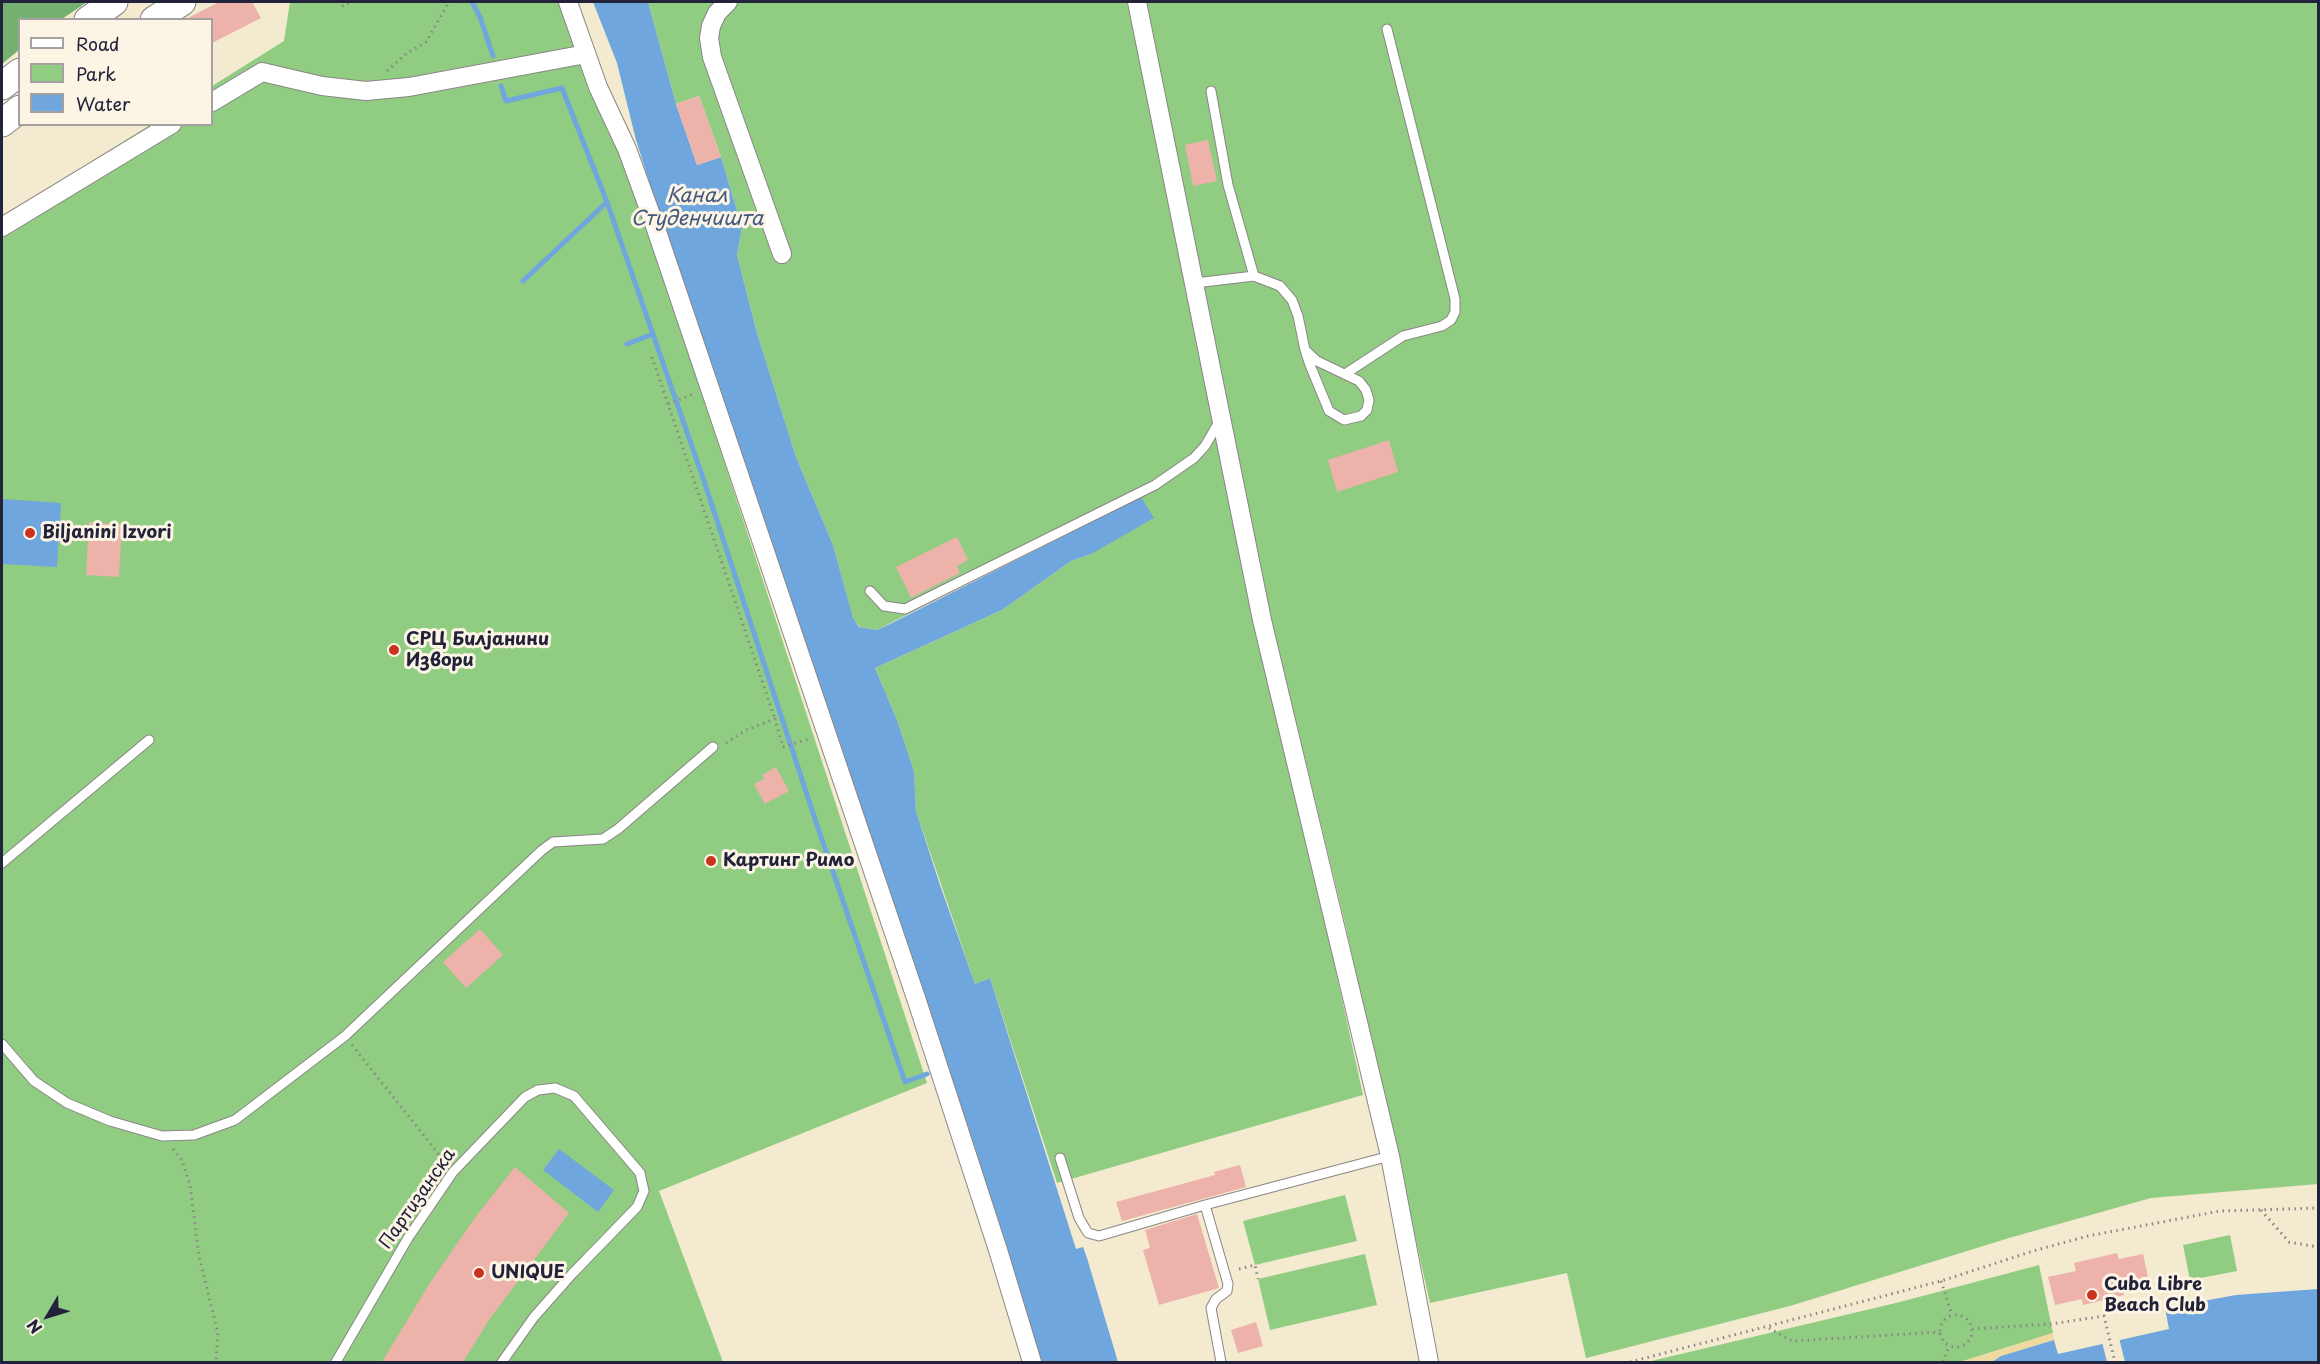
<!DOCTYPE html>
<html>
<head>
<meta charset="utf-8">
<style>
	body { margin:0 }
	#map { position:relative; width:2320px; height:1364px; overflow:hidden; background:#f3eacf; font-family:"Playpen Sans",sans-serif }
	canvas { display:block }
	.frame { position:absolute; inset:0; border:3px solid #22223b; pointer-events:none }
	.legend { position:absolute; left:18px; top:18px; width:195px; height:108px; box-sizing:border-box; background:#fcf5e5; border:2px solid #a5a1a1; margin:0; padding:8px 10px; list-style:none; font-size:18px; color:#22223b }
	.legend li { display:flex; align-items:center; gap:12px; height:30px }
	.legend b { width:30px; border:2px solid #a5a1a1 }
	.north { position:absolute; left:18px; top:1286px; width:60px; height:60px; -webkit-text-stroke:4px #fcf5e5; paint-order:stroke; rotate:232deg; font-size:16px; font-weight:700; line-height:24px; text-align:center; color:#22223b }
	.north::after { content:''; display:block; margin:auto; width:21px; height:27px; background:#22223b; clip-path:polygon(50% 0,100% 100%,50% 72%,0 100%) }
</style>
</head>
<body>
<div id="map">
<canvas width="2320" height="1364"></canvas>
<div class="frame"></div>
<ul class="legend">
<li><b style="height:8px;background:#fff"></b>Road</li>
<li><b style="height:16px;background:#90cd82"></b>Park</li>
<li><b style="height:16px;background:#6fa6dd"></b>Water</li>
</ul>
<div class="north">N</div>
</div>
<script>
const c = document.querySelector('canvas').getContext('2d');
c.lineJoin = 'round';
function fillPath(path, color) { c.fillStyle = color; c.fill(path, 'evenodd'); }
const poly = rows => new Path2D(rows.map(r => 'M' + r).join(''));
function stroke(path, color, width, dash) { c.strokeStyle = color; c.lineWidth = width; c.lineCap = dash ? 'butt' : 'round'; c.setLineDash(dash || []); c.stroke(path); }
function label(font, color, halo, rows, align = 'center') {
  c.font = font + ' "Playpen Sans",sans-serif'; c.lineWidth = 6; c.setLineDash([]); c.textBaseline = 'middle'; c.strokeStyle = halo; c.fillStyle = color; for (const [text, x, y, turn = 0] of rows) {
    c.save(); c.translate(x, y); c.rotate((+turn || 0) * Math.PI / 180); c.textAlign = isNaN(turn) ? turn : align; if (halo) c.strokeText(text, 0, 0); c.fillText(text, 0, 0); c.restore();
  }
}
fillPath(poly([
	[290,2,574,2,927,1083,659,1191,723,1362,2,1362,2,217,150,125,212,124,212,86,284,41],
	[648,2,1127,2,1220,443,1363,1095,1057,1183,990,978,975,984,916,811,914,771,897,720,875,668,1002,610,1071,561,1091,554,1082,525,877,630,860,627,853,619,833,545,796,457,757,333,737,255,742,227,721,157,699,96,676,104],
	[1145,2,2318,2,2318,1184,2151,1198,2009,1238,1790,1306,1586,1358,1567,1273,1430,1303,1344,919,1273,626],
	[1345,1195,1357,1241,1255,1265,1243,1221],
	[2230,1235,2237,1271,2190,1280,2183,1245],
	[1365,1254,1377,1305,1270,1330,1258,1279],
	[2039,1265,2053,1333,1960,1362,1647,1362,1900,1302]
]), '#90cd82');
fillPath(poly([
	[2,2,87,2,62,19,20,20,19,50,2,64]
]), '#74b070');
fillPath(poly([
	[2053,1333,2054,1340,2001,1356,1992,1362,1960,1362]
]), '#eeda9e');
fillPath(poly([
	[593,2,648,2,676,104,697,165,721,157,742,227,737,255,757,333,796,457,833,545,853,618,859,627,877,630,890,624,1141,497,1154,518,1091,554,1071,561,1002,610,875,668,897,720,914,771,916,811,940,885,975,984,990,978,1076,1249,1083,1247,1087,1258,1118,1362,1042,1362,1007,1251,665,232,636,140,617,63],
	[2,499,61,503,57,567,2,564],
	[559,1149,614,1190,598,1212,543,1170],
	[2318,1289,2318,1362,1992,1362,2001,1356,2054,1340,2058,1354,2169,1329,2165,1308,2236,1295]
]), '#6fa6dd');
fillPath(poly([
	[2119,1338,2125,1362,2107,1362,2102,1342]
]), '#f3eacf');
stroke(poly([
	[472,2,480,17,493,56],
	[501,86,506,101,562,88,607,202,704,481,816,822,905,1082,927,1074],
	[523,281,607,202],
	[627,344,653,334]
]), '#6fa6dd', 5);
fillPath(poly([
	[219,2,252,2,261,18,212,43,212,20,184,20],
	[699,96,721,157,697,165,676,104],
	[1208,140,1217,181,1193,186,1185,145],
	[1389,440,1398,472,1337,492,1328,460],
	[89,522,122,525,119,577,86,575],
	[957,537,968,560,957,566,960,573,911,598,896,567],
	[776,767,789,791,765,804,754,784,764,779,762,775],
	[480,929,503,955,466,988,443,962],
	[1240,1165,1246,1187,1122,1221,1116,1202,1215,1175,1214,1172],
	[515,1167,569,1213,489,1320,463,1362,382,1362,430,1283,474,1219],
	[1197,1214,1219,1288,1159,1305,1143,1250,1150,1248,1145,1230],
	[2117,1253,2119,1259,2143,1254,2149,1282,2123,1289,2124,1295,2083,1305,2082,1299,2055,1305,2048,1277,2076,1271,2074,1263],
	[1256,1322,1263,1346,1238,1353,1231,1330]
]), '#edb2a9');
const lane = poly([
	[1211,91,1228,185,1254,276],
	[1195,283,1254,276,1280,286,1292,300,1298,316,1305,350,1310,365,1329,411,1344,420,1361,416,1367,410,1369,400,1366,390,1359,381,1317,361,1305,350],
	[1345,374,1403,336,1442,326,1451,320,1455,312,1455,299,1387,29],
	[870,591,884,606,905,609,1155,485,1194,458,1205,446,1219,422],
	[2,863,149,740],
	[2,1044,34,1081,67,1103,110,1121,162,1136,194,1135,235,1120,345,1036,541,851,553,842,603,839,618,829,713,747],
	[1060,1158,1079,1218,1088,1233,1099,1236,1205,1205,1390,1156],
	[1205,1205,1228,1284,1227,1291,1216,1299,1211,1308,1221,1362],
	[336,1362,408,1238,453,1172,525,1097,538,1090,555,1088,574,1096,629,1160,640,1173,644,1191,637,1207,572,1274,534,1317,502,1362]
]);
const street = poly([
	[568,2,598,87,627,149,654,223,917,1001,998,1250,1032,1362],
	[728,2,717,13,711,26,709,38,712,57,782,254],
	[1137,2,1262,620,1390,1156,1429,1362],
	[212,102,262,72,322,86,366,91,409,87,586,54],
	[2,227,172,124]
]);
const secondary = poly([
	[88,20,114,2],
	[154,20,182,2],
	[2,86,20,72],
	[2,123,20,109]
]);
stroke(lane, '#8a8685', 11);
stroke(street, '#8a8685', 20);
stroke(secondary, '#8a8685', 29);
stroke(poly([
	[342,6,352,2],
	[387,71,407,53,426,42,449,2],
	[652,357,775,719],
	[668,404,694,394],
	[726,743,746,730,775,719,783,747,809,739],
	[352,1045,445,1162],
	[173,1149,182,1160,190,1185,199,1256,218,1333,216,1362],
	[2261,1210,2289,1242,2318,1247],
	[1239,1269,1255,1265,1258,1279],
	[1941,1281,1952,1315],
	'1940 1331a16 16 0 1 1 32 0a16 16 0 1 1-32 0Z',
	[1769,1328,1792,1341,1940,1332],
	[1972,1329,2051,1324,2104,1316,2115,1362],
	[1630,1362,1941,1281,2033,1251,2088,1236,2220,1211,2318,1208],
	[1943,1362,1949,1346]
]), '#8a8685', 3, [1.5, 4.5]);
stroke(lane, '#fff', 9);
stroke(street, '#fff', 18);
stroke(secondary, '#fff', 27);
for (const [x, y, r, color] of [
	[30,533,6,"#c8321e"],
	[394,650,6,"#c8321e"],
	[711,861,6,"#c8321e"],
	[479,1273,6,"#c8321e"],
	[2092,1295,6,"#c8321e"]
]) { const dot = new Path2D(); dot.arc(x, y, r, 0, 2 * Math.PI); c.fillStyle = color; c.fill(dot); stroke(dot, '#fcf5e5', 2); }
label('bold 18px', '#22223b', '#fcf5e5', [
	["Biljanini Izvori",42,533],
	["СРЦ Билјанини",406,640],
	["Извори",406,661],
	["Картинг Римо",723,861],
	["UNIQUE",491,1273],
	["Cuba Libre",2104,1285],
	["Beach Club",2104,1306]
], 'left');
label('18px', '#22223b', '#fcf5e5', [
	["Партизанска",418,1199,-55]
]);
label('italic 20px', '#41577c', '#fcf5e5', [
	["Канал",697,196],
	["Студенчишта",697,219]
]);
</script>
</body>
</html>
